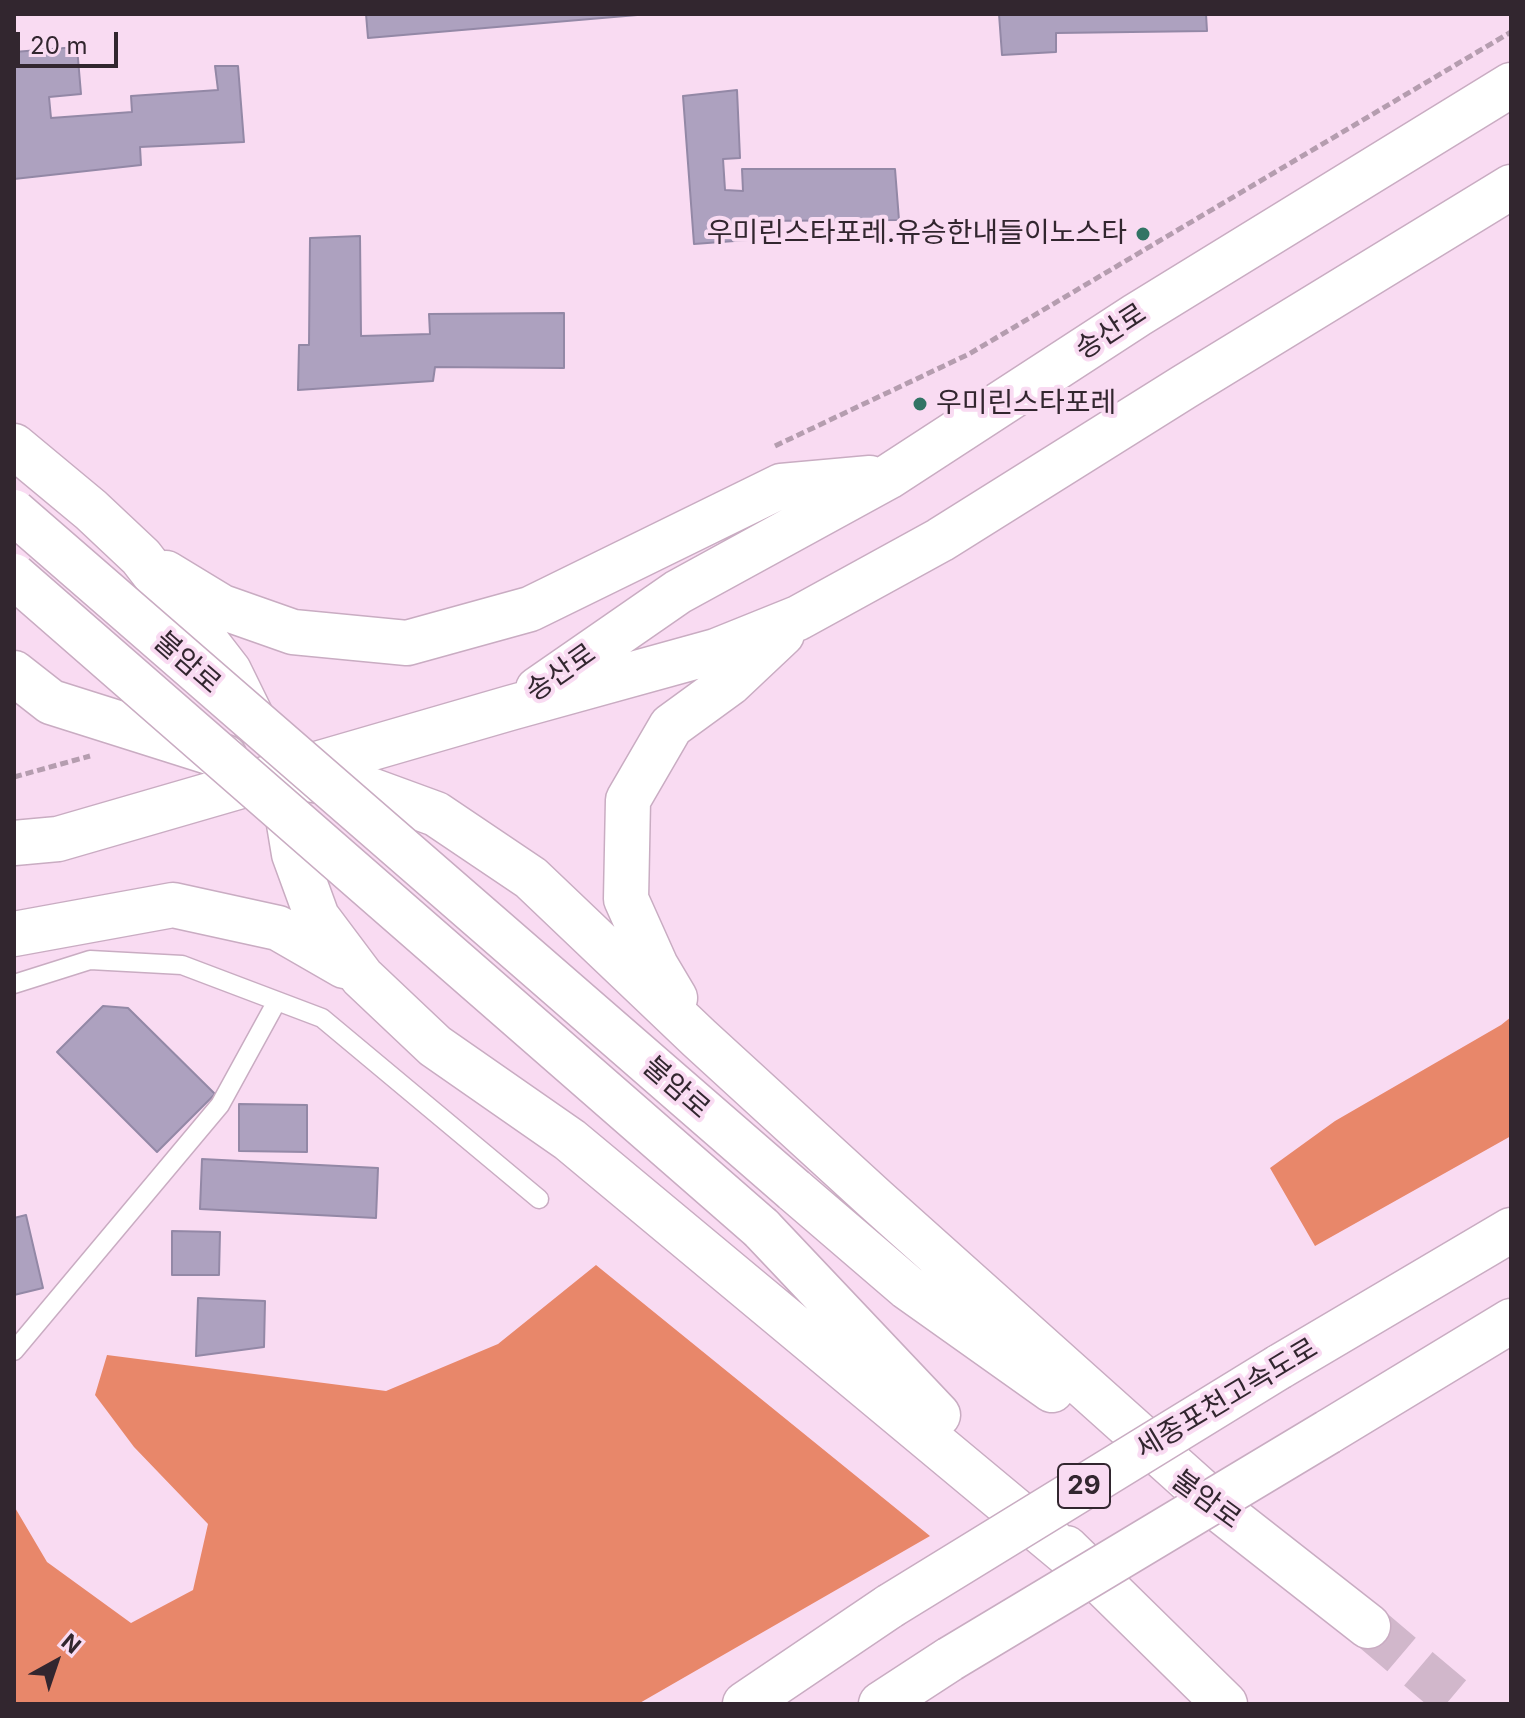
<!DOCTYPE html>
<html>
<head>
<meta charset="utf-8">
<style>
	body { margin:0 }
	#map { position:relative; width:1525px; height:1718px; overflow:hidden; background:#f9dbf2; font-family:Inter,sans-serif }
	canvas { display:block }
	.frame { position:absolute; inset:0; border:16px solid #32262f; pointer-events:none }
	.north { position:absolute; left:16px; top:1622px; width:80px; height:80px; -webkit-text-stroke:6px #f9dbf2; paint-order:stroke; rotate:40deg; font-size:22px; font-weight:700; line-height:32px; text-align:center; color:#32262f }
	.north::after { content:''; display:block; margin:auto; width:28px; height:36px; background:#32262f; clip-path:polygon(50% 0,100% 100%,50% 72%,0 100%) }
	.scale { position:absolute; left:16px; top:32px; width:102px; height:36px; box-sizing:border-box; border:4px solid #32262f; border-top:0; padding-left:10px; font-size:24px; line-height:28px; white-space:nowrap; color:#32262f; -webkit-text-stroke:6px #f9dbf2; paint-order:stroke }
</style>
</head>
<body>
<div id="map">
<canvas width="1525" height="1718"></canvas>
<div class="frame"></div>
<div class="north">N</div>
<div class="scale">20 m</div>
</div>
<script>
const c = document.querySelector('canvas').getContext('2d');
c.lineJoin = 'round';
function fillPath(path, color) { c.fillStyle = color; c.fill(path, 'evenodd'); }
const poly = rows => new Path2D(rows.map(r => 'M' + r).join(''));
function stroke(path, color, width, dash) { c.strokeStyle = color; c.lineWidth = width; c.lineCap = dash ? 'butt' : 'round'; c.setLineDash(dash || []); c.stroke(path); }
function label(font, color, halo, rows, align = 'center') {
  c.font = font + ' Inter,"Noto Sans KR",sans-serif'; c.lineWidth = 8; c.setLineDash([]); c.textBaseline = 'middle'; c.strokeStyle = halo; c.fillStyle = color; for (const [text, x, y, turn = 0] of rows) {
    c.save(); c.translate(x, y); c.rotate((+turn || 0) * Math.PI / 180); c.textAlign = isNaN(turn) ? turn : align; if (halo) c.strokeText(text, 0, 0); c.fillText(text, 0, 0); c.restore();
  }
}
fillPath(poly([
	[1511,1017,1511,1136,1315,1246,1270,1168,1335,1121,1501,1025],
	[596,1265,930,1536,638,1704,14,1704,14,1506,47,1562,131,1623,193,1590,208,1524,134,1447,95,1395,107,1355,386,1391,498,1344]
]), '#e8876a');
const building = poly([
	[366,14,649,14,368,38,366,14],
	[999,14,1206,14,1207,31,1056,33,1056,52,1002,55,999,14],
	[77,47,81,94,49,97,51,118,132,112,131,96,218,90,215,66,238,66,244,142,140,147,141,165,14,179,14,52,77,47],
	[737,90,740,158,723,159,725,190,743,191,742,169,895,169,899,220,747,221,748,240,694,244,683,96,737,90],
	[360,236,361,336,430,334,429,314,564,313,564,368,435,367,433,381,298,390,299,345,309,345,310,238,360,236],
	[103,1006,128,1008,215,1094,157,1152,57,1052,103,1006],
	[239,1104,307,1105,307,1152,239,1151,239,1104],
	[202,1159,378,1168,376,1218,200,1209,202,1159],
	[26,1215,43,1288,14,1295,14,1218,26,1215],
	[172,1231,220,1232,219,1275,172,1275,172,1231],
	[198,1298,265,1301,264,1347,196,1356,198,1298]
]);
fillPath(building, '#ada1bf');
stroke(building, '#9388a6', 2);
stroke(poly([
	[1368,1626,1460,1704]
]), '#d1b7cb', 44, [44, 22]);
const lane = poly([
	[14,984,90,960,182,965,322,1018,539,1199],
	[14,1351,220,1105,277,1001]
]);
const secondary = poly([
	[14,446,91,510,141,557,229,671,254,722],
	[166,573,222,607,293,632,407,643,530,609,781,486,870,478],
	[14,673,51,702,225,757],
	[538,689,678,592,888,477,1137,315,1511,85],
	[307,779,365,788,436,814,531,878,699,1038,875,1199,1228,1515],
	[283,788,294,854,317,917,362,977,435,1046,570,1140,1083,1567],
	[14,843,58,839,510,708,716,651,798,618,940,540,1184,387,1511,187],
	[14,934,173,905,278,928,344,966],
	[675,998,656,966,626,899,628,800,671,726,730,683,782,634],
	[794,1190,907,1287,1052,1390],
	[761,1228,938,1415],
	[1206,1499,1368,1626],
	[1066,1548,1225,1704]
]);
const highway = poly([
	[1279,1367,1511,1230],
	[1328,1432,1511,1321],
	[745,1704,890,1606],
	[881,1704,950,1659]
]);
stroke(lane, '#c9acc2', 21);
stroke(secondary, '#c9acc2', 47);
stroke(highway, '#c9acc2', 47);
stroke(poly([
	[775,446,969,354,1511,32],
	[14,777,90,756]
]), '#b59daf', 5, [8, 4]);
stroke(lane, '#fff', 18);
stroke(secondary, '#fff', 44);
stroke(highway, '#fff', 44);
const secondaryBridge = poly([
	[14,512,794,1190],
	[14,576,761,1228]
]);
const highwayBridge = poly([
	[890,1606,1279,1367],
	[950,1659,1328,1432]
]);
stroke(secondaryBridge, '#c9acc2', 47, []);
stroke(highwayBridge, '#c9acc2', 47, []);
stroke(secondaryBridge, '#fff', 44);
stroke(highwayBridge, '#fff', 44);
for (const [x, y, r, color] of [
	[1143,234,8,"#327465"],
	[920,404,8,"#327465"]
]) { const dot = new Path2D(); dot.arc(x, y, r, 0, 2 * Math.PI); c.fillStyle = color; c.fill(dot); stroke(dot, '#f9dbf2', 3); }
for (const [x, y, w] of [
	[1084,1486,52]
]) { const box = new Path2D(); box.roundRect(x - w / 2, y - 22, w, 44, 6); c.fillStyle = '#f9dbf2'; c.fill(box); stroke(box, '#32262f', 2); }
label('bold 26px', '#32262f', null, [
	["29",1084,1486]
]);
label('28px', '#32262f', '#f9dbf2', [
	["우미린스타포레.유승한내들이노스타",1127,234],
	["우미린스타포레",936,404,"left"]
], 'right');
label('28px', '#32262f', '#f9dbf2', [
	["송산로",1111,332,-33],
	["불암로",187,663,41],
	["송산로",561,673,-35],
	["불암로",676,1088,41],
	["세종포천고속도로",1227,1399,-31],
	["불암로",1206,1500,36]
]);
</script>
</body>
</html>
